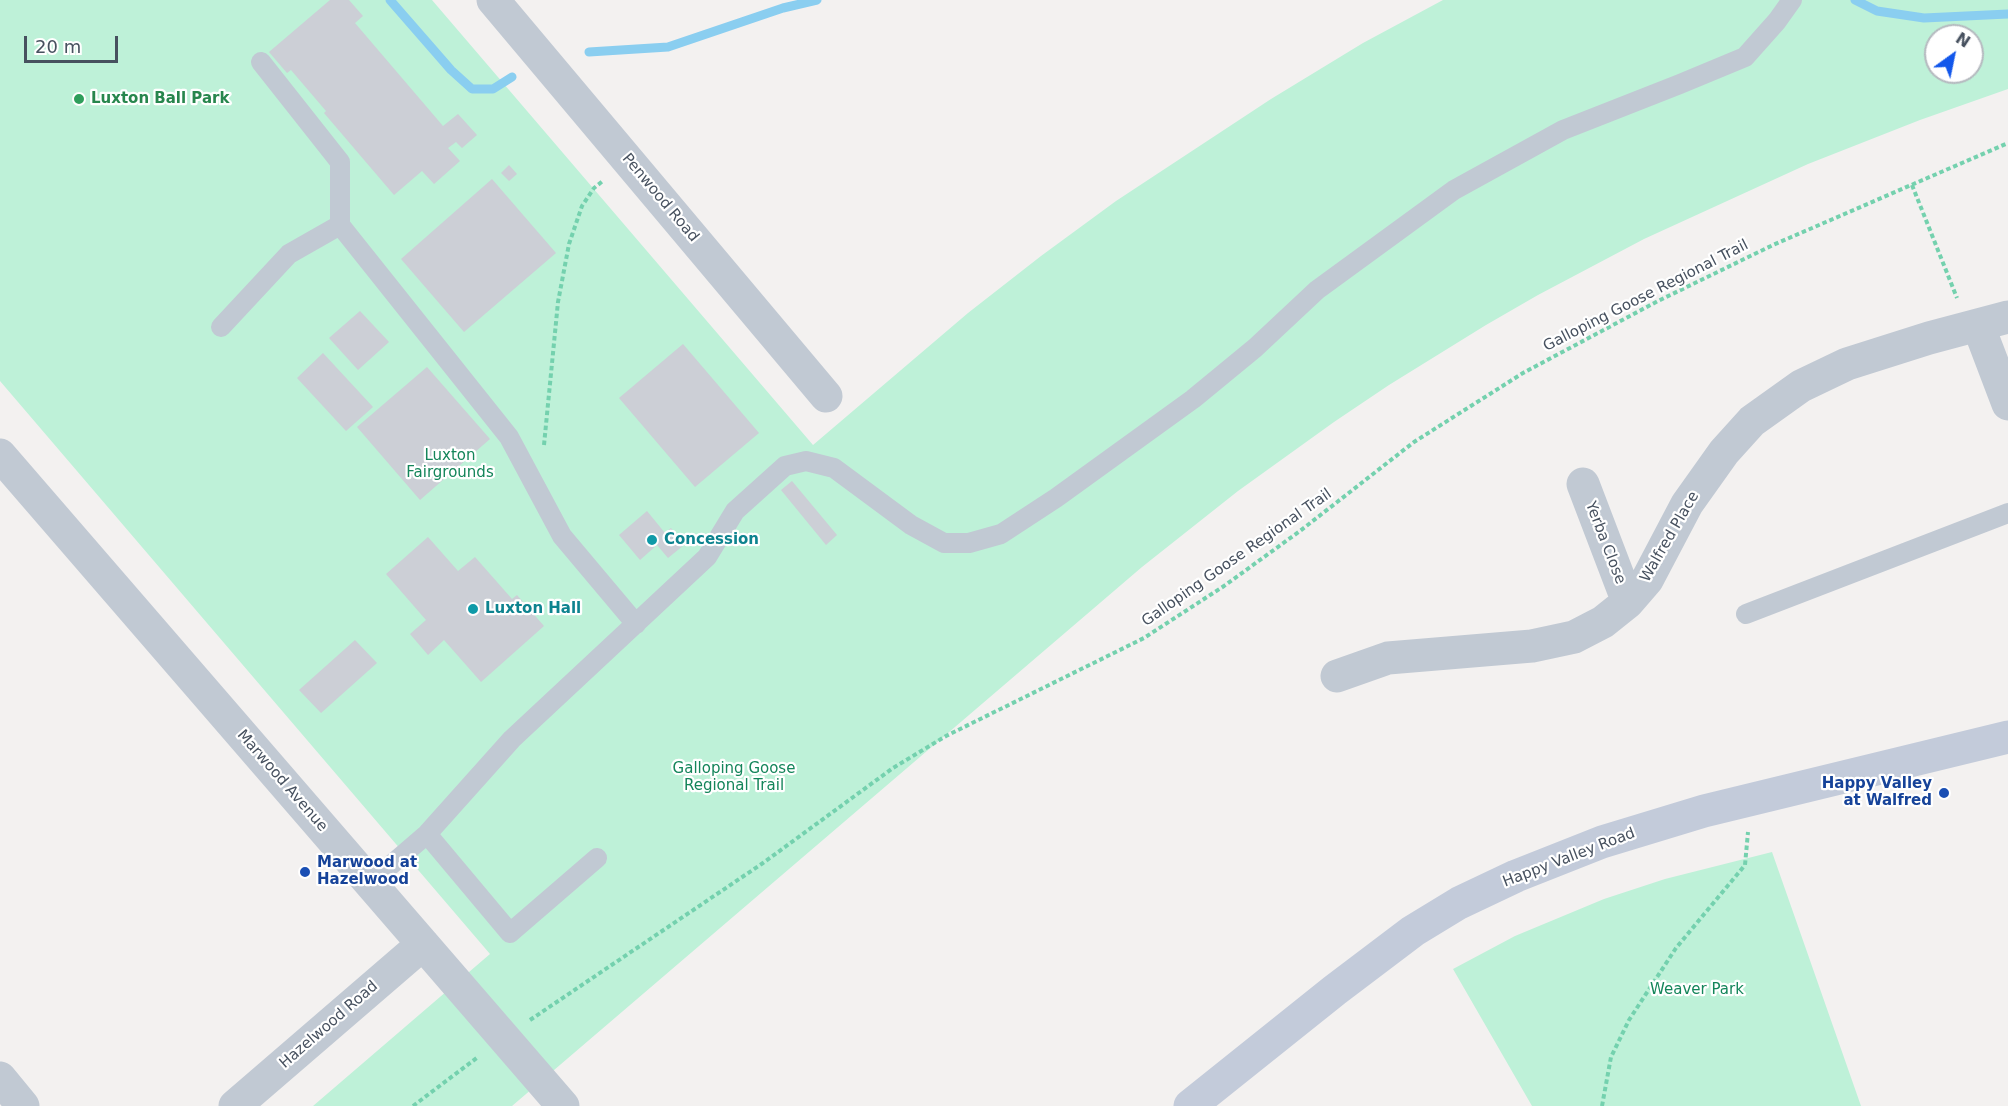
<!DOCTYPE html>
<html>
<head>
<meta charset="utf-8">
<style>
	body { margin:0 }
	#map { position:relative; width:2008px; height:1106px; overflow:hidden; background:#f3f1f0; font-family:"DejaVu Sans",sans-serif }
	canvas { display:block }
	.north { position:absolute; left:1924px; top:24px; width:60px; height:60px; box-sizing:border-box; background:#fff; border:2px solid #b5b9bf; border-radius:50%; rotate:33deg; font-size:16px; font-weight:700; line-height:24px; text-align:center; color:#47515f }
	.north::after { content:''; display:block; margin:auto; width:21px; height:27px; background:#1257eb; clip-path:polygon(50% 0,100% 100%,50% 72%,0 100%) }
	.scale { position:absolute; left:24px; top:36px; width:94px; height:27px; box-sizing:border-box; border:3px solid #47515f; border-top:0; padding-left:8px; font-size:18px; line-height:21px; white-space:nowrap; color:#47515f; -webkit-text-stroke:4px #fff; paint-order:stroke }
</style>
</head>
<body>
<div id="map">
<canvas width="2008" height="1106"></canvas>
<div class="north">N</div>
<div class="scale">20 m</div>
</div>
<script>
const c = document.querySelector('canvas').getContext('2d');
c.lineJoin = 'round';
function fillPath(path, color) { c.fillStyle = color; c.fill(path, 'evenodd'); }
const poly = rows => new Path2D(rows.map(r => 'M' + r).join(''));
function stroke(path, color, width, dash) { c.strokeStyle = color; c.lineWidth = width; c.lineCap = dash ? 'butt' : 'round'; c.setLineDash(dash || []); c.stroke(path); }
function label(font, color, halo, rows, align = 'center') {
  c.font = font + ' "DejaVu Sans",sans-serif'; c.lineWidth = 4.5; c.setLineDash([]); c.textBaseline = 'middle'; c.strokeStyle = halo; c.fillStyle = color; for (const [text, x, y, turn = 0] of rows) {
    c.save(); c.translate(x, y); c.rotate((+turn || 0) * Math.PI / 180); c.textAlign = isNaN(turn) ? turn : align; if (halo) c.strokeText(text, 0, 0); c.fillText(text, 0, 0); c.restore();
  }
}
fillPath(poly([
	[0,0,432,0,813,445,968,313,1041,256,1116,201,1271,99,1363,43,1443,0,2008,0,2008,89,1920,120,1808,164,1644,239,1538,295,1486,325,1389,385,1334,422,1238,491,1142,567,512,1106,313,1106,490,954,0,381],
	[1936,36,1972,36,1972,72,1936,72],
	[1772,852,1861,1106,1532,1106,1453,969,1515,936,1604,899,1665,879]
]), '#bef1d8');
stroke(poly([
	[390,0,451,70,472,89,493,89,512,77],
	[1855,0,1877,11,1924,18,2008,14],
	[589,52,668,47,783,8,817,0]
]), '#8acef0', 9);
fillPath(poly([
	[330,0,349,0,363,16,355,23,443,126,458,114,477,135,462,148,456,142,448,148,460,161,434,184,422,171,394,195,324,113,326,111,291,70,287,73,269,52],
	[509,165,517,174,509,181,501,173],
	[492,179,556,253,464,332,401,259],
	[360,311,389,342,358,370,329,338],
	[683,344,759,433,695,487,619,398],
	[323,353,373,407,346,431,297,378],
	[427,367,490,439,420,500,357,427],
	[792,481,837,535,826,545,781,490],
	[647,511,665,533,671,528,684,545,668,558,657,545,640,560,619,535],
	[428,537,458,571,475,557,512,599,517,595,544,626,481,682,444,640,428,655,410,634,426,620,386,574],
	[355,640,377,663,321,713,299,690]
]), '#cccfd6');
stroke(poly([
	[1912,185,1957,298],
	[544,445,558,302,569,244,582,206,594,188,604,180],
	[530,1020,763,863,893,768,946,736,1144,638,1224,586,1300,531,1414,442,1523,373,1658,301,1773,245,2008,143],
	[413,1106,478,1057],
	[1602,1106,1611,1057,1629,1020,1676,948,1745,865,1748,832]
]), '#74d1ae', 4, [4.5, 3]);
stroke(poly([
	[261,62,340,162,340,225,509,437,562,536,636,624],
	[221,327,289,254,340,225],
	[1746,614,2008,513],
	[427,834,510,933,597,858],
	[370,883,427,834,512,739,707,557,735,511,785,466,806,461,834,468,911,525,944,543,969,543,1001,534,1056,498,1193,399,1255,348,1317,290,1454,190,1563,130,1680,84,1745,57,1777,21,1792,0]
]), '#c1c9d3', 20);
stroke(poly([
	[493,0,826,396],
	[1978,325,2008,404],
	[0,455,563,1106],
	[1583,484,1628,602],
	[1337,676,1388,658,1532,646,1574,637,1603,622,1628,602,1647,580,1687,504,1724,452,1752,421,1801,386,1847,364,1929,338,2008,317],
	[0,1078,23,1106],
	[235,1106,423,944]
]), '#c1c9d3', 33);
stroke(poly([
	[1190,1106,1335,990,1413,931,1459,903,1516,876,1602,842,1704,811,2008,737]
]), '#c3cbda', 33);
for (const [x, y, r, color] of [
	[79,99,6,"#2e9e5b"],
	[652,540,6,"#0f9aa8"],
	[473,609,6,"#0f9aa8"],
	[1944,793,6,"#1a4fb4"],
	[305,872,6,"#1a4fb4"]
]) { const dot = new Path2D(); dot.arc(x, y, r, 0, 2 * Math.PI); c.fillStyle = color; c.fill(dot); stroke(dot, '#fff', 2); }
label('bold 15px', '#27864d', '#fff', [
	["Luxton Ball Park",91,99]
], 'left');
label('15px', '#47515f', '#fff', [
	["Penwood Road",660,198,50],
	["Galloping Goose Regional Trail",1646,296,-27],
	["Walfred Place",1670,537,-60],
	["Yerba Close",1605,543,69],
	["Galloping Goose Regional Trail",1237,558,-35],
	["Marwood Avenue",282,781,49],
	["Happy Valley Road",1569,858,-21],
	["Hazelwood Road",329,1025,-41]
]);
label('15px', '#14855a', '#fff', [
	["Luxton",450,456],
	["Fairgrounds",450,473],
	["Galloping Goose",734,769],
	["Regional Trail",734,786],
	["Weaver Park",1697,990]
]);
label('bold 15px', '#0d838f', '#fff', [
	["Concession",664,540],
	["Luxton Hall",485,609]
], 'left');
label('bold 15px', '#164399', '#fff', [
	["Happy Valley",1932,784],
	["at Walfred",1932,801],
	["Marwood at",317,863,"left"],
	["Hazelwood",317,880,"left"]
], 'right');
</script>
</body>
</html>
